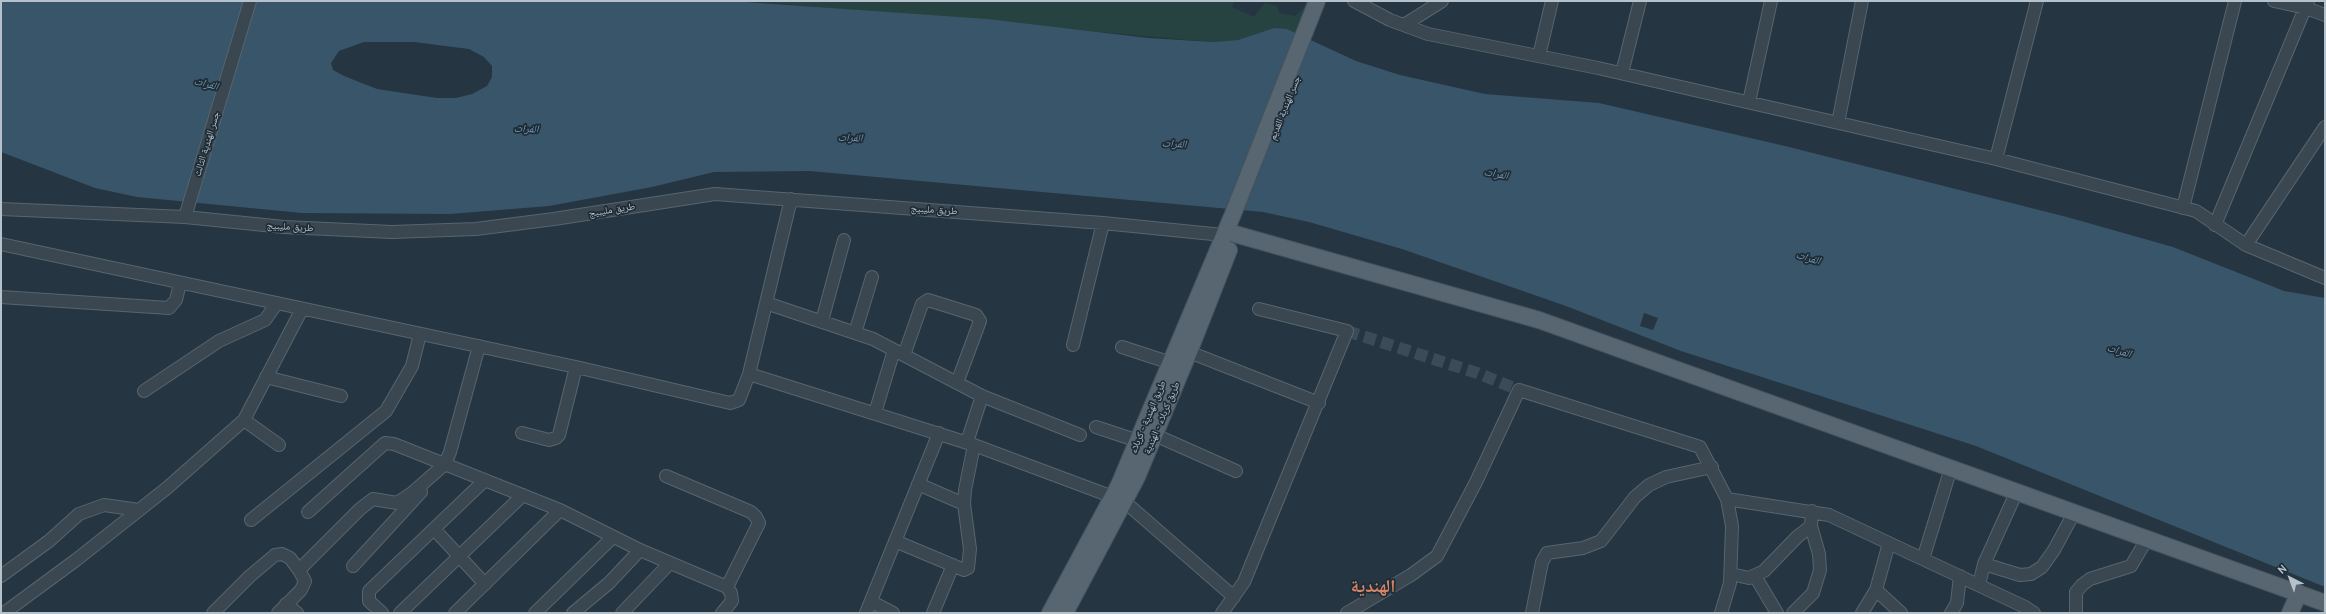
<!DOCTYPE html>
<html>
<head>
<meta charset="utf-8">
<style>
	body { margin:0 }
	#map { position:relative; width:2326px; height:614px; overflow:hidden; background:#253642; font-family:"PT Sans",sans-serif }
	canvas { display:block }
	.frame { position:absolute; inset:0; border:2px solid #b6c2cb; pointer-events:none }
	.north { position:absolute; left:2270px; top:558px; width:40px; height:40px; -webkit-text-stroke:3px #1e2c37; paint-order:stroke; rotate:318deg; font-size:11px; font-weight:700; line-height:16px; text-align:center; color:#b6c2cb }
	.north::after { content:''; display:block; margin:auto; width:14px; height:18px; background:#b6c2cb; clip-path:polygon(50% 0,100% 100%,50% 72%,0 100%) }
</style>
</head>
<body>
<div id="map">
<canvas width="2326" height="614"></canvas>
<div class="frame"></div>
<div class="north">N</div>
</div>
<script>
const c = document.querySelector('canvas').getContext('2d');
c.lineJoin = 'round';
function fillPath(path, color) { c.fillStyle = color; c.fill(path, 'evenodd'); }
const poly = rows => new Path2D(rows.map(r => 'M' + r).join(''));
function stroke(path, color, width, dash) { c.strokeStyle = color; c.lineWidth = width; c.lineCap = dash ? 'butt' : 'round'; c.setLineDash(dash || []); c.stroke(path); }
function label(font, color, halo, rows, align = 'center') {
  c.font = font + ' "PT Sans","Noto Naskh Arabic",sans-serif'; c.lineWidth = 3.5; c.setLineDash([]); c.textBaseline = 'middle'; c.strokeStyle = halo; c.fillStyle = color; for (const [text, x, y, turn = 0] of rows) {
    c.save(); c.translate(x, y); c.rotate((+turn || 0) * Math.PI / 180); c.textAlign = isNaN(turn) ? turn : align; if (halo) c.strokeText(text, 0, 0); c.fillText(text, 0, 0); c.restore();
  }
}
fillPath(poly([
	[749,1,1234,1,1232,7,1254,17,1265,3,1277,6,1279,13,1295,16,1303,9,1307,1,1312,1,1298,34,1274,28,1238,40,1213,42]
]), '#274341');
fillPath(poly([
	[1,1,731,1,987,19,1148,38,1213,42,1238,40,1274,28,1287,29,1356,61,1400,75,1485,94,1599,103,1785,146,2067,217,2173,247,2284,291,2325,298,2325,587,1976,446,1681,351,1566,306,1402,249,1309,222,1263,212,810,171,714,172,652,187,549,206,450,214,302,213,137,197,95,188,1,152],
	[364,42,414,42,469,49,484,57,492,66,492,77,487,86,472,94,456,98,437,98,377,89,344,76,333,70,331,63,339,51]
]), '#395569');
fillPath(poly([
	[1644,313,1658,318,1653,330,1640,326]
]), '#253642');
stroke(poly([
	[1347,331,1477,373,1519,390]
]), '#3b4b57', 12, [12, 6]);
const minor = poly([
	[1354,1,1390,20,1428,34,1598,68,1996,159,2196,211,2246,245,2325,278],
	[2274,1,2306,8,2325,15],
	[1404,25,1442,1],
	[1539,56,1552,1],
	[1622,73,1640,1],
	[1749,102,1771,1],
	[1838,123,1862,1],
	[1996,159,2037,1],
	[2183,208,2235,1],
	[1,209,185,217,284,227,392,232,476,229,554,219,715,194,1103,223,1223,235],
	[185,217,250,1],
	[2215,225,2308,1],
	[1,244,576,367,730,403,739,400,749,374,791,199],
	[2246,245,2325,127],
	[1,297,169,308,176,300,180,283],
	[766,303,873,339,982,396,1080,435],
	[822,321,844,240],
	[855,333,872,277],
	[1073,345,1103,223],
	[1122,347,1171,363],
	[1189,352,1319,403],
	[904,355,922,304,928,300,976,315,980,321,957,383],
	[749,374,974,445,1113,497],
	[266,377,341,396],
	[144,391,219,341,265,320,277,303],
	[875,413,894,350],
	[244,420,279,445],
	[1096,427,1138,441],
	[522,433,549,440,556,438,559,435,576,367],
	[1155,435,1236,471],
	[967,442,982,396],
	[666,476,751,512,756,517,759,523,727,587],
	[918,484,964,504],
	[1727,499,1829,515,2025,607,2034,613],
	[1125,502,1234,597],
	[308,512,385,443,394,444,560,510,640,550,727,587,731,593,732,601,722,613],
	[251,520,386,411,412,366,420,334],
	[434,529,485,584],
	[895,541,964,570,968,568,970,549,964,504,965,490,974,445],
	[1923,559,1951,468],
	[1984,564,2020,575,2031,574,2042,567,2054,550,2074,513],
	[353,566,421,492],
	[1731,574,1749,578,1764,571,1797,537,1811,526],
	[1,576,49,541,79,514,104,505,139,510],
	[1755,576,1777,613],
	[1979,585,1984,564,2017,491],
	[1876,590,1901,613],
	[872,602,893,613],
	[286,604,297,613],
	[4,613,76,560,167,488,244,420,302,309],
	[213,613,250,576,275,555,282,554,290,558,299,570],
	[278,613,301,590,305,581,299,570,360,509,373,499,397,503,412,493,445,464,450,452,479,346],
	[382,613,369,601,369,591,485,480],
	[400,613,523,495],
	[455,613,560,510],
	[535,613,613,537],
	[573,613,609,583,640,550],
	[622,613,670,563],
	[866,613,939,433],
	[933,613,953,565],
	[1222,613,1244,582,1347,331,1259,309],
	[1347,613,1411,575,1437,556,1476,482,1519,390,1700,447,1727,499,1732,526,1730,583,1721,613],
	[1532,613,1542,562,1547,553,1583,548,1601,541,1635,497,1649,485,1666,477,1712,467],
	[1793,613,1813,593,1820,570,1819,554,1811,526,1812,511],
	[1862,613,1876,590,1889,543],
	[1951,613,1957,603,1960,576],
	[2076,613,2076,592,2082,585,2090,579,2131,566,2147,539]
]);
const major = poly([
	[1235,234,1539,320,2325,603],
	[1050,613,1119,485,1233,214,1317,1],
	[1065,613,1137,477,1189,352,1229,250],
	[2290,613,2299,593]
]);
stroke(minor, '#57656f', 14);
stroke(major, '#46535e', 18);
stroke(minor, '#3a4751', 12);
stroke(major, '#586671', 16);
label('10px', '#b6c2cb', '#1e2c37', [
	["جسر الهندية القديم",1285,108,-68],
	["جسر الهندية الثالث",207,144,-73],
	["طريق مليبيج",612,210,-9],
	["طريق مليبيج",934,210,4],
	["طريق مليبيج",290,227,4],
	["طريق الهندية - كربلاء",1148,417,-67],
	["طريق كربلاء - الهندية",1162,418,-67]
]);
label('italic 11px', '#7697af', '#1e2c37', [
	["الفرات",206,84,14],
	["الفرات",526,129,2],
	["الفرات",850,138,2],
	["الفرات",1174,144,3],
	["الفرات",1496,174,10],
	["الفرات",1808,258,17],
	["الفرات",2119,351,17]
]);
label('bold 18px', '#d88565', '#1e2c37', [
	["الهندية",1373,587]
]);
</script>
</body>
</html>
